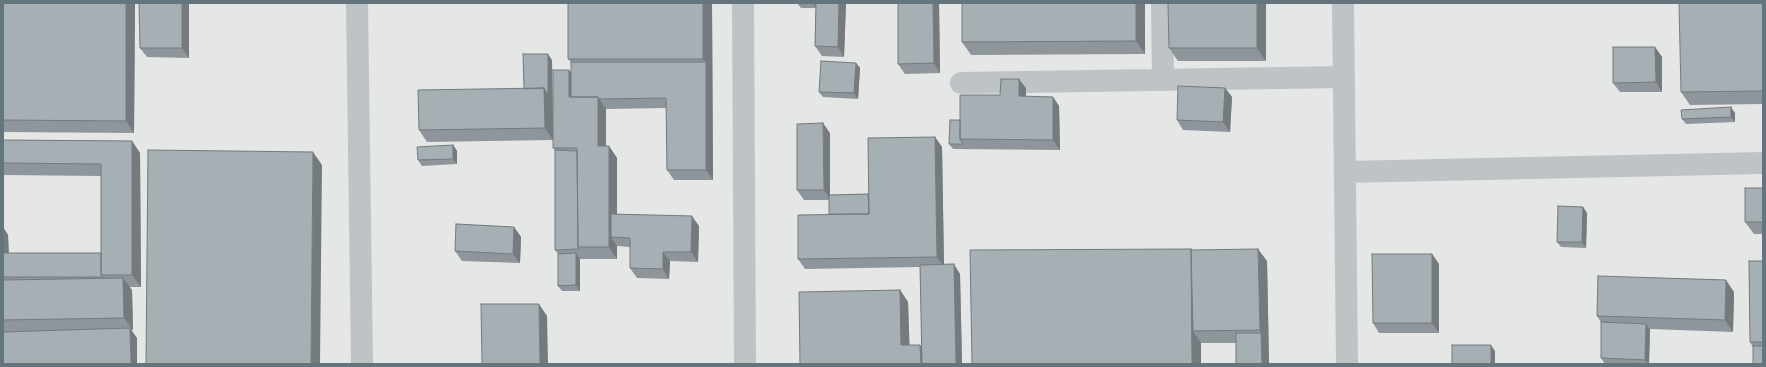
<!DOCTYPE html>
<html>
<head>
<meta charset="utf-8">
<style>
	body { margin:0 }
	#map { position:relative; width:1766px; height:367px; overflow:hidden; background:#f7f7f5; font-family:Figtree,sans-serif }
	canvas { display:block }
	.frame { position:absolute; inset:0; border:4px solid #64757e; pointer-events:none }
</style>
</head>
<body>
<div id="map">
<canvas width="1766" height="367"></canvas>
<div class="frame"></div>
</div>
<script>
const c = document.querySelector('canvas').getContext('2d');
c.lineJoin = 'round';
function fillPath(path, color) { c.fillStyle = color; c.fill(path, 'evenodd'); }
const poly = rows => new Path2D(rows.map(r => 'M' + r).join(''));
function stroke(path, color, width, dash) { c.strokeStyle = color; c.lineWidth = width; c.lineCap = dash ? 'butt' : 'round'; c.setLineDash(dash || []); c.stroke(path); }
fillPath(poly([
	[3,3,1763,3,1763,364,3,364]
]), '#e5e7e6');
stroke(poly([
	[357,3,362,364],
	[743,3,745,364],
	[1162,3,1163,80],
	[1343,3,1347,364],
	[961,83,1344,77],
	[1345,172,1763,163]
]), '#bec3c6', 22);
fillPath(poly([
	[3,3,135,3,134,133,3,132],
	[139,3,189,3,189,58,147,57,140,48],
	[712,3,713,180,674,180,667,170,666,108,606,109,606,146,609,146,617,158,617,214,699,226,698,262,670,261,669,279,637,278,630,268,630,247,617,246,617,259,580,259,580,291,562,291,558,286,558,254,555,250,555,150,553,148,553,140,427,142,419,130,524,89,552,60,553,125,569,70,571,72,571,62,568,59],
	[797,3,846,3,844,57,822,56,815,46,816,8,801,8],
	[898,3,939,3,940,73,905,74,898,64],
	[1145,3,1145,54,971,55,962,42],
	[1266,3,1266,61,1178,61,1169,48],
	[1763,3,1763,104,1690,105,1681,92],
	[1655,47,1662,57,1662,92,1620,92,1613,83],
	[856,63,860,68,858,99,823,97,819,92],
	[1026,88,1026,96,1053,97,1059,106,1060,150,953,149,949,144,1000,95],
	[1225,88,1232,97,1230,132,1183,130,1177,120],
	[1735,113,1735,122,1686,124,1682,119],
	[830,133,830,195,868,194,935,137,942,147,944,265,960,274,962,364,800,364,900,290,908,302,909,345,920,345,922,348,920,267,805,269,798,259,829,214,829,200,804,200,797,190],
	[3,140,132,141,140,153,141,287,129,287,132,290,133,330,131,330,137,338,3,364,3,227,8,235,9,253,101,253,101,176,3,175],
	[453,145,457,151,457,164,422,166,418,160],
	[1763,188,1763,234,1754,234,1745,222],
	[1583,207,1587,213,1586,248,1561,247,1557,242],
	[514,227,521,237,520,263,462,261,455,251],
	[1191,249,1191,250,1267,261,1269,364,1236,343,1201,343,972,364],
	[1432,254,1439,264,1439,333,1379,333,1373,323],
	[1763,261,1763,364,1750,342],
	[1734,292,1733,332,1650,329,1649,364,1605,364,1601,358,1601,322,1597,316]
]), '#8f969b');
fillPath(poly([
	[126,3,135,3,134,133,126,121],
	[182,3,189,3,189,58,182,48],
	[703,3,712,3,713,180,706,170,706,62,703,59],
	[813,3,817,3,817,8],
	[839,3,846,3,844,57,838,47],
	[933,3,939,3,940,73,934,63],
	[1136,3,1145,3,1145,54,1136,41],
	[1257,3,1266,3,1266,61,1257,48],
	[1655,47,1662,57,1662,92,1656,82],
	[548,54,552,60,553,140,545,128,544,88],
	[856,63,860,68,858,99,854,93],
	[569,70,577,82,577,99,569,97],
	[1019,79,1026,88,1025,106,1019,96],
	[1225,88,1232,97,1230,132,1223,122],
	[598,97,606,109,606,158,598,146],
	[1053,97,1059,106,1060,150,1053,140],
	[1731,107,1735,113,1735,122,1731,117],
	[823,123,830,133,830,200,824,190],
	[935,137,942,147,944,267,937,257],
	[132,141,140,153,141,287,132,275],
	[453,145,457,151,457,164,453,159],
	[609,146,617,158,617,237,611,237,617,246,617,259,609,247],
	[313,152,322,165,320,364,311,364],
	[1583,207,1587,213,1586,248,1582,242],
	[692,216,699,226,698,262,691,252],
	[3,227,8,235,9,262,3,254],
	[514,227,521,237,520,263,513,254],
	[1191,249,1200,262,1193,331,1201,343,1201,364,1192,364],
	[1258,249,1267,261,1269,364,1262,364,1261,333,1260,330],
	[663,252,670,261,669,279,663,269],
	[576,253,580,259,580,291,576,285],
	[1432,254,1439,264,1439,333,1432,323],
	[954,264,960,274,962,364,956,364],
	[123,278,132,290,133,330,124,318],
	[1726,280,1734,292,1733,332,1725,320],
	[900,290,908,302,910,357,901,345],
	[539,304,547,316,548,364,540,364],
	[1646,324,1650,329,1649,364,1648,364,1645,360],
	[130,328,137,338,137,364,131,364],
	[920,345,929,357,929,364,921,364],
	[1491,345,1495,351,1495,364,1491,364]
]), '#747a7e');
const building = poly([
	[3,3,126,3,126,121,3,120,3,3],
	[139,3,182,3,182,48,140,48,139,3],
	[568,3,703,3,703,59,568,59,568,3],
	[816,3,839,3,838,47,815,46,816,3],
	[898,3,933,3,934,63,898,64,898,3],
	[962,3,1136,3,1136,41,962,42,962,3],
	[1168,3,1257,3,1257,48,1169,48,1168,3],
	[1679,3,1763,3,1763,91,1681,92,1679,3],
	[1613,47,1655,47,1656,82,1613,83,1613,47],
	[523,54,548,54,548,95,544,88,524,89,523,54],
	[821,61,856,63,854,93,819,92,821,61],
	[571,62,706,62,706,170,667,170,666,98,599,99,598,97,571,97,571,62],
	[553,70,569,70,569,97,598,97,598,146,609,146,609,247,578,247,577,148,553,148,553,70],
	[1001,79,1019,79,1019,96,1053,97,1053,140,960,139,960,95,1000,95,1001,79],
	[1178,86,1225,88,1223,122,1177,120,1178,86],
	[544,88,545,128,419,130,418,90,544,88],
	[1731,107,1731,117,1682,119,1681,110,1731,107],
	[950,120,960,120,960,139,963,144,949,144,950,120],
	[823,123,824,190,797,190,797,124,823,123],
	[935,137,937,257,798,259,798,215,869,214,868,138,935,137],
	[3,140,132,141,132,275,101,275,101,164,3,163,3,140],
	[453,145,453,159,418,160,417,147,453,145],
	[148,150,313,152,311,364,146,364,148,150],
	[555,150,577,151,578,247,579,249,555,250,555,150],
	[1745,188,1763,188,1763,226,1763,222,1745,222,1745,188],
	[868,194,869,214,829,214,829,195,868,194],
	[1558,206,1583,207,1582,242,1557,242,1558,206],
	[611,214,692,216,691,252,663,252,663,269,630,268,630,238,611,237,611,214],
	[456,224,514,227,513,254,455,251,456,224],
	[1191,249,1192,364,972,364,970,250,1191,249],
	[1258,249,1260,330,1193,331,1191,250,1258,249],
	[3,253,101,253,101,275,103,277,3,277,3,253],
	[576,253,576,285,558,286,558,254,576,253],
	[1372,254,1432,254,1432,323,1373,323,1372,254],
	[1749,261,1763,261,1763,342,1750,342,1749,261],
	[954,264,956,364,922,364,920,265,954,264],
	[1598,276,1726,280,1725,320,1597,316,1598,276],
	[123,278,124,318,3,320,3,280,123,278],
	[900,290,901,345,920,345,921,364,800,364,799,292,900,290],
	[481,304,539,304,540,364,482,364,481,304],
	[1601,322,1646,324,1645,360,1601,358,1601,322],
	[130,328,131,364,3,364,3,332,130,328],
	[1236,333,1261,333,1262,364,1236,364,1236,333],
	[1452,345,1491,345,1491,364,1452,364,1452,345],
	[1753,346,1763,346,1763,364,1753,364,1753,346]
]);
fillPath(building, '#a6afb4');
stroke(building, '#747a7e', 1);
</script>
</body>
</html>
